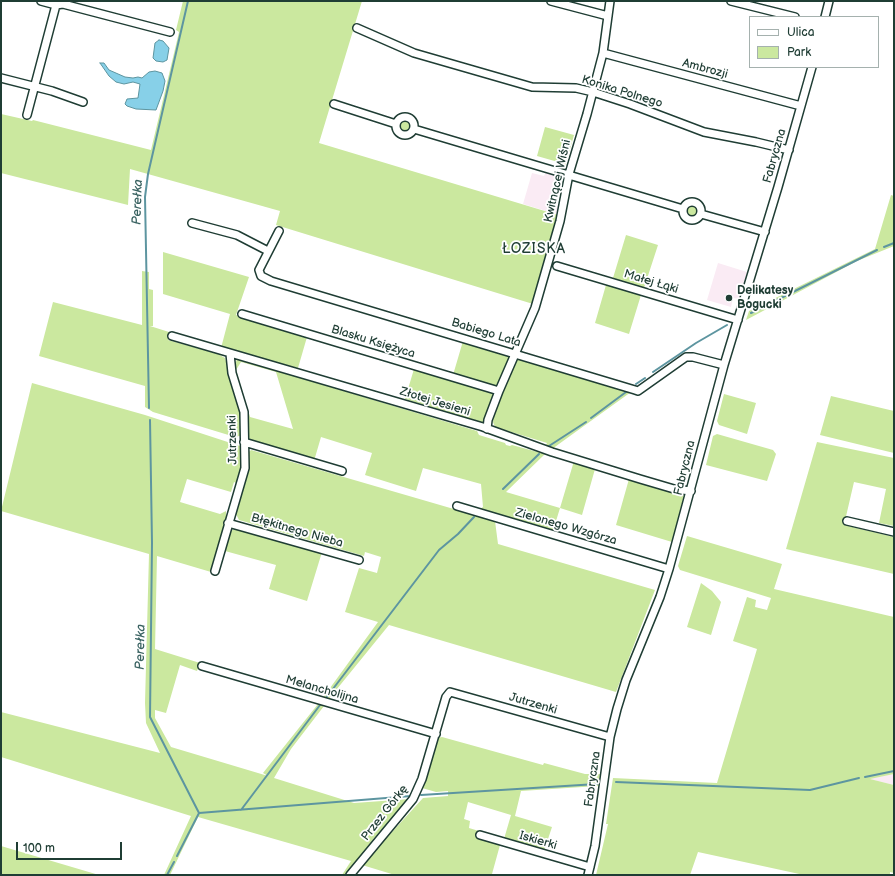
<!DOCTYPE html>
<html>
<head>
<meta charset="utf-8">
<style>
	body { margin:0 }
	#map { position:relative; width:895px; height:876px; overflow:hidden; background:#fff; font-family:"Balsamiq Sans",sans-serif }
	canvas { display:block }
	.frame { position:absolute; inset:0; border:2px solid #1f3d34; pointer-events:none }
	.legend { position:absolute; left:749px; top:16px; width:130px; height:52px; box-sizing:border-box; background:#fff; border:1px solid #a5b1ae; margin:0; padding:5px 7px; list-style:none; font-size:12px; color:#1f3d34 }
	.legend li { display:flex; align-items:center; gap:8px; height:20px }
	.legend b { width:20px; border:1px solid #a5b1ae }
	.scale { position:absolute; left:16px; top:842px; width:106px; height:18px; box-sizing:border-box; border:2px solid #1f3d34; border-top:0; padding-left:5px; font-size:12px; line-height:14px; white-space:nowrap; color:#1f3d34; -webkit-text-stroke:3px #fff; paint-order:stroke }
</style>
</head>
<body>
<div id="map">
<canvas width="895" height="876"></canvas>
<div class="frame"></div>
<ul class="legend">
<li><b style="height:5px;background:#fff"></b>Ulica</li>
<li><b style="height:11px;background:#cbe89f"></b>Park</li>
</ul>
<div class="scale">100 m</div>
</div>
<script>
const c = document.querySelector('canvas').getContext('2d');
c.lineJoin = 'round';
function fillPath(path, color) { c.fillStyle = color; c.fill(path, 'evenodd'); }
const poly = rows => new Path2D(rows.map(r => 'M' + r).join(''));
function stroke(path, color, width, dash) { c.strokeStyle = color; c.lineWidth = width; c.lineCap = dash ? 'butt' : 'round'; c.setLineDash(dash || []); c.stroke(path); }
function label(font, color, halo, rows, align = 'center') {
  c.font = font + ' "Balsamiq Sans",sans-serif'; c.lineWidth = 3.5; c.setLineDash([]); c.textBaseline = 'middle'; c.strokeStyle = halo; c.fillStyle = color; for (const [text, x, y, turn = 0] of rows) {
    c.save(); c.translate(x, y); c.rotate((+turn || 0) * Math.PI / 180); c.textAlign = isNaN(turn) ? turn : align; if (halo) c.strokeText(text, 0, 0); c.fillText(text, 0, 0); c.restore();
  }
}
fillPath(poly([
	[546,171,563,176,561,185,558,184,553,205,558,206,556,214,523,204,532,173,544,176],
	[718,263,747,272,739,299,733,298,731,307,707,300],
	[894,774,894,785,869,779]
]), '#faebf4');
fillPath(poly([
	[183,1,362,1,319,143,558,215,533,304,276,225,280,211,130,169,128,205,1,173,1,114,32,121,33,120,151,150,179,32,176,30],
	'398 126a7 7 0 1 1 14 0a7 7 0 1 1-14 0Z',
	[545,127,574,135,564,170,557,167,558,162,537,156],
	[891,195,894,196,894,246,857,261,746,320,749,311,875,249],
	'686 211a6 6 0 1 1 12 0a6 6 0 1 1-12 0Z',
	[626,235,658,245,644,288,613,278],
	[163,252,249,277,236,315,307,337,298,368,221,348,230,314,163,294],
	[142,271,149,272,149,289,153,290,153,326,150,326,169,332,168,340,218,354,225,358,242,414,243,435,235,437,153,412,145,407,145,386,39,356,53,302,142,325],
	[606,285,641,295,629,334,595,323],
	[463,341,510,356,497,388,453,375],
	[518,358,631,392,552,449,546,445,547,443,495,427,493,422,494,414],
	[237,359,477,431,479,435,505,443,506,445,510,446,512,445,545,454,506,492,560,508,574,461,595,469,582,515,560,508,553,531,480,509,483,507,481,484,423,468,416,491,365,475,372,453,321,437,314,461,250,441,233,370],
	[241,362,276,372,293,429,250,417,236,370],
	[414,369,495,392,484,423,405,399],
	[32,383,145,415,243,447,242,470,238,484,234,482,231,492,187,479,180,502,220,514,226,511,226,518,211,572,157,556,155,649,200,663,197,671,180,665,166,713,155,710,155,718,171,747,268,776,263,773,318,704,324,706,291,749,274,778,354,803,410,799,374,838,348,875,342,875,351,861,198,817,170,875,164,875,191,816,1,757,1,712,160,753,146,723,145,703,149,554,1,511],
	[724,394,756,403,747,434,719,425,717,421],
	[831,396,894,411,894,453,820,435],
	[717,434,773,450,776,454,767,481,706,465,713,436],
	[817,442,894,458,894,526,879,523,886,489,854,482,844,525,894,537,894,574,786,549],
	[251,450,495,521,498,544,655,590,616,692,389,625,328,700,322,699,378,622,345,612,359,568,377,573,381,557,365,552,364,556,239,520,236,514,248,471,249,452],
	[629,479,684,495,672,542,616,525],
	[236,528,322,552,307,601,269,589,276,565,225,551,231,531],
	[687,536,782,564,774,589,894,617,894,774,870,779,894,785,894,873,890,872,890,875,804,875,698,852,690,875,596,875,608,824,606,824,613,778,717,783,757,649,733,641,747,597,756,600,755,607,767,610,771,598,680,570,678,566],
	[701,583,712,591,721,602,711,635,687,627],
	[442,737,543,765,544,763,585,774,600,774,598,786,521,791,515,816,552,827,544,851,504,839,511,815,468,802,464,819,470,821,469,828,479,831,477,838,500,845,492,874,495,875,395,875,362,865,423,798,448,796,448,791,436,792,422,788,437,738],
	[1,846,99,875,1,875]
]), '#cbe89f');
const water = poly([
	[159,40,163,41,169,48,167,60,163,62,156,61,153,58,155,43,159,40],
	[100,63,104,63,109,70,125,77,133,78,138,77,142,78,149,72,155,71,162,73,165,81,163,91,156,110,136,109,127,106,125,104,127,99,138,98,140,84,133,82,124,84,116,82,109,76,100,63]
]);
fillPath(water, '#87d0e8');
stroke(water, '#5d95a0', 1);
stroke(poly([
	[884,247,894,243],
	[751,313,877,250],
	[653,372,696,343,727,325],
	[636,384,645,378],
	[149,408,145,197,148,174,188,1],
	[591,418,626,392],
	[150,420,152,543,150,717,199,813,177,856],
	[549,446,586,422],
	[503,489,539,454],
	[326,698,439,550,458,534,474,517],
	[865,777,894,771],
	[616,782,810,790,859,778],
	[421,795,597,784],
	[241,810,320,705],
	[199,813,411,796],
	[167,875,174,862]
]), '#5d95a0', 2);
const street = poly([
	[41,1,56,5,63,4,170,32],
	[551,1,608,16],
	[731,1,795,17],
	[825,17,829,1],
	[357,28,414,53,532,87,576,88,593,92,630,104,704,132,756,142,789,150],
	[603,53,801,106],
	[1,78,52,91,83,102],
	[334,104,396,124],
	[27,115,56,5],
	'396 126a9 9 0 1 1 18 0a9 9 0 1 1-18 0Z',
	[414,129,683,209],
	'683 211a9 9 0 1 1 18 0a9 9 0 1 1-18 0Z',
	[701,214,765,232],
	[192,223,237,235,268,251],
	[279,231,259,270,261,276,271,281,635,390,638,391,686,357,693,357,724,365],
	[557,266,738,320],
	[242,314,499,391],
	[172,336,483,427,552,452,640,479,674,489,691,491],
	[487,429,488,420,499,391,535,308,560,221,569,174,587,114,603,53,610,1],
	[244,442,342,471],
	[457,506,669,569],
	[847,521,894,532],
	[228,523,359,560],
	[215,571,245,468,244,412,232,373,230,354],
	[202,666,436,734],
	[480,835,590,867],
	[350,875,413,799,422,779,446,697,450,692,610,737],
	[588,875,595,846,610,737,617,709,626,680,660,597,669,569,724,365,778,187,812,67]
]);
stroke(street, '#1f3d34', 10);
stroke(street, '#fff', 7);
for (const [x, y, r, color] of [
	[729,298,4,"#1f3d34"]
]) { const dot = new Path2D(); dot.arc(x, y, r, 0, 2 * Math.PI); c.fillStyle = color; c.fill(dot); stroke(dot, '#fff', 1.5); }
label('12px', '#1f3d34', '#fff', [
	["Ambrozji",705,69,15],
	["Konika Polnego",622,92,17],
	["Fabryczna",775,156,-74],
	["Kwitnącej Wiśni",558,181,-77],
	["Małej Łąki",651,282,17],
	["Babiego Lata",486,333,17],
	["Blasku Księżyca",373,342,17],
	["Złotej Jesieni",435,402,17],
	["Jutrzenki",233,440,-91],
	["Fabryczna",685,468,-76],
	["Zielonego Wzgórza",566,527,16],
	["Błękitnego Nieba",297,531,16],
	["Melancholijna",322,690,16],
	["Jutrzenki",533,704,16],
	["Fabryczna",593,779,-82],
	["Przez Górkę",385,813,-52],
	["Iskierki",538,841,16]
]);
label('bold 12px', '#1f3d34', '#fff', [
	["Delikatesy",737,291],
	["Bogucki",737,305]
], 'left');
label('italic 13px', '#396261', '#fff', [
	["Perełka",138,202,-88],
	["Perełka",141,647,-89]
]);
c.letterSpacing = '1px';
label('14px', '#1f3d34', '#fff', [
	["ŁOZISKA",534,249]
]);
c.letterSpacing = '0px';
</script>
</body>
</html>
